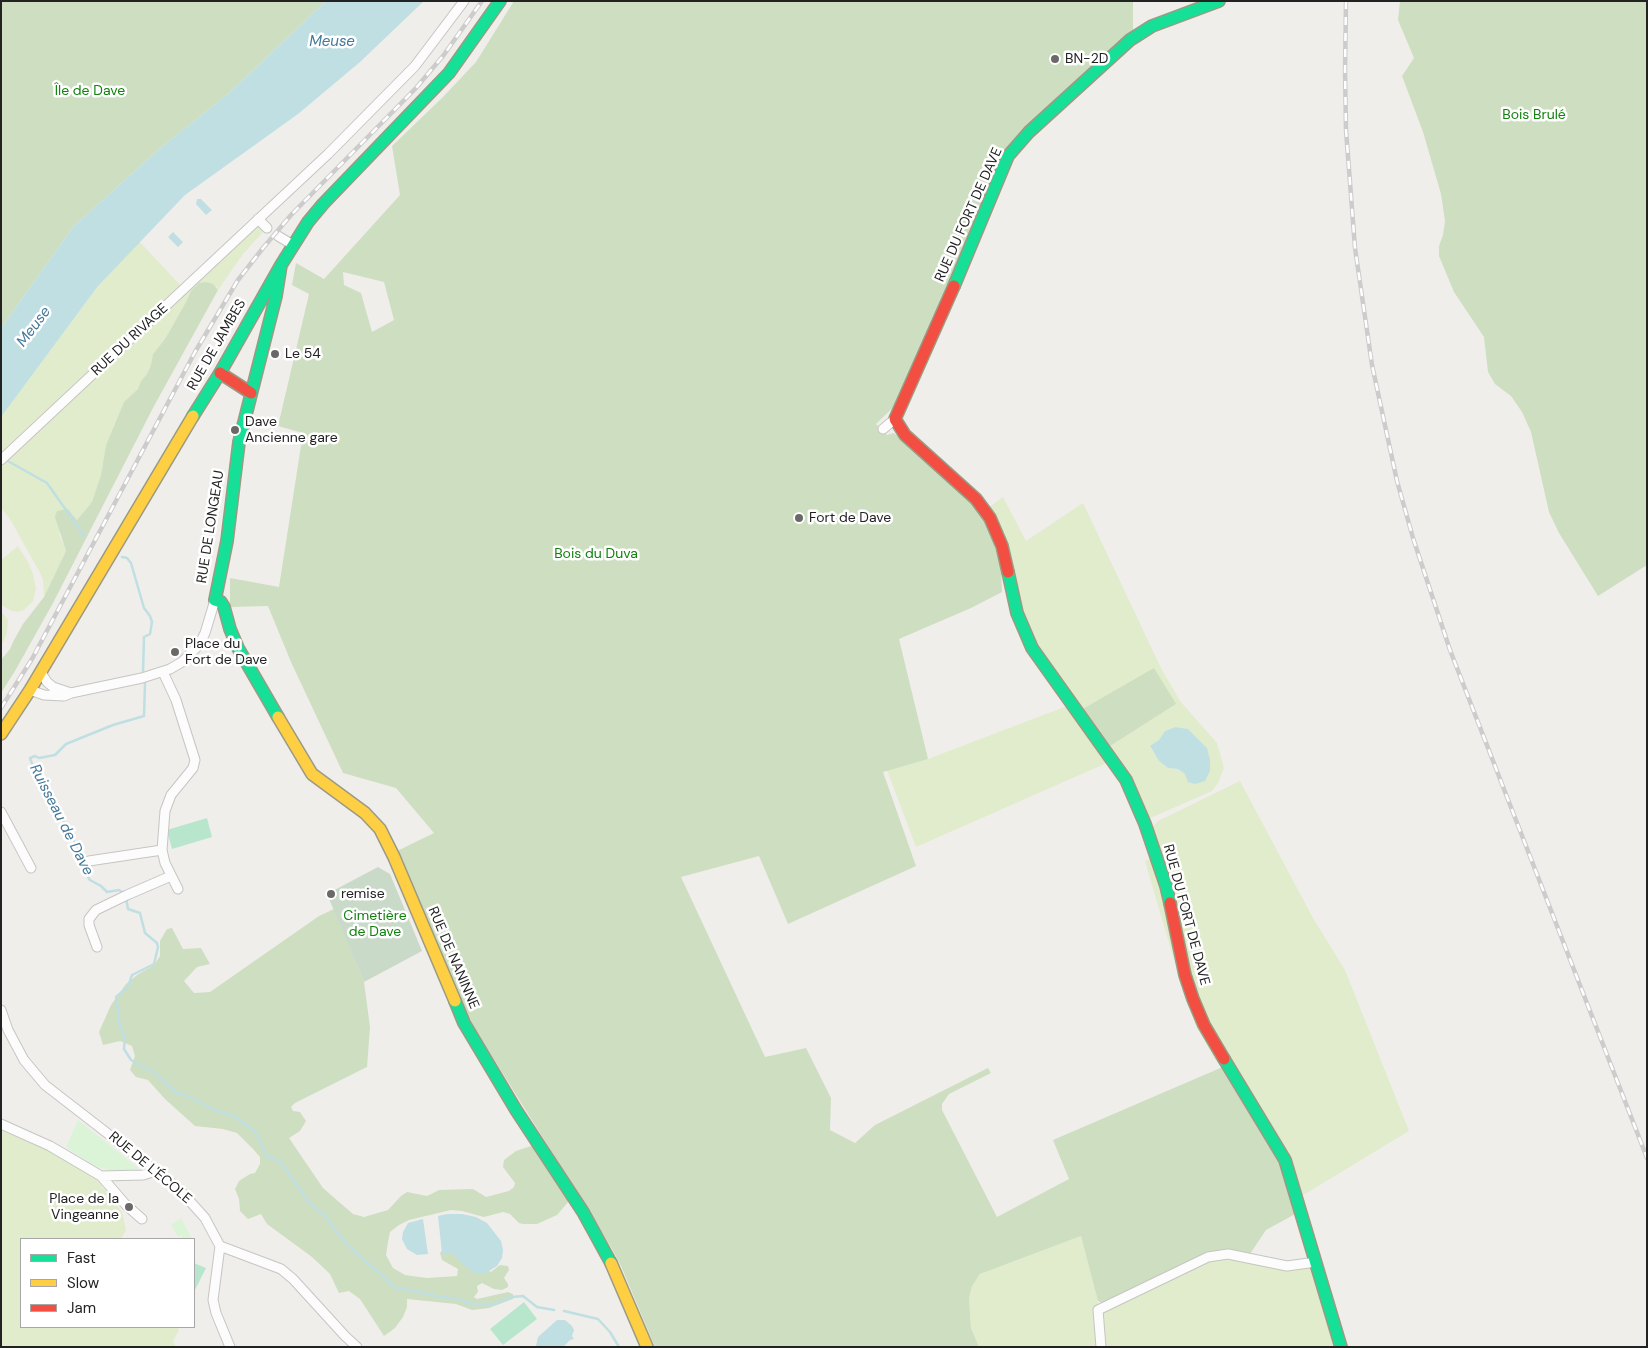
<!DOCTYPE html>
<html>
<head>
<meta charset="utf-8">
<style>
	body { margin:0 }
	#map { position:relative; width:1648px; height:1348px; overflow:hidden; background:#f0eeeb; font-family:"DM Sans",sans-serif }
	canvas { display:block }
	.frame { position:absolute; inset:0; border:2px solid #222; pointer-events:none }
	.legend { position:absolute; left:20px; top:1238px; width:175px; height:90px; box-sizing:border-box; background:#fff; border:1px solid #a7a7a7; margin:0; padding:6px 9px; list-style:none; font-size:15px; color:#222 }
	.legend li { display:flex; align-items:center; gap:10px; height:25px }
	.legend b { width:25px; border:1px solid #a7a7a7 }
</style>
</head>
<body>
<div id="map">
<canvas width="1648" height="1348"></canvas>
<div class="frame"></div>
<ul class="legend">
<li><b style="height:6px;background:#16e098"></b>Fast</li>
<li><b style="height:6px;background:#ffcf43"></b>Slow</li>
<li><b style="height:6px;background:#f24e42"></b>Jam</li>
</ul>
</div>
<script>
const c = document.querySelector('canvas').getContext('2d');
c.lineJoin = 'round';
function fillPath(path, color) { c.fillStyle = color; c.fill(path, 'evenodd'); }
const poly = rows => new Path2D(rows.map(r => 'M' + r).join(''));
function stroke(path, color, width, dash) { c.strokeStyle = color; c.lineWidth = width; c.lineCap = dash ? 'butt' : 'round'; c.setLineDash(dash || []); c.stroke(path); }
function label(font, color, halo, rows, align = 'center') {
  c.font = font + ' "DM Sans",sans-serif'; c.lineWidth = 5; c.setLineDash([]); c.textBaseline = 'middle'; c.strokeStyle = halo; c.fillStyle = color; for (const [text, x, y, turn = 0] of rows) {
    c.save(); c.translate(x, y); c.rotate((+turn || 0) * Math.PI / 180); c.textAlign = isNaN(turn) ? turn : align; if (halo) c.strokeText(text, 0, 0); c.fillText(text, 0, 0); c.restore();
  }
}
fillPath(poly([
	[258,224,265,230,243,254,218,290,217,287,191,291,186,302,165,339,153,354,151,365,147,374,141,381,138,389,124,402,106,445,101,475,92,502,77,520,70,511,59,534,66,551,44,597,43,580,39,571,10,519,1,508,1,465],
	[139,241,182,287,1,455,1,417,98,286],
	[1003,497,1026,541,1083,503,1161,668,1180,701,1217,743,1224,768,1218,783,1212,791,1153,817,1148,818,1107,748,1176,704,1081,710,1047,664,1025,624,988,508],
	[1174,727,1188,729,1207,748,1185,774,1178,769,1168,768,1159,761,1150,747,1159,740,1165,731],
	[18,546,28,562,33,574,36,589,33,601,24,610,18,612,12,611,1,605,1,560],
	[1,611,8,620,7,633,1,647],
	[1067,706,1109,762,916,847,887,770,928,759],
	[1240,781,1313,918,1345,970,1409,1131,1300,1197,1198,1002,1152,827,1158,821],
	[1154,858,1170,919,1220,1059,1216,1061,1196,1026,1184,994,1145,861],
	[1,1128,49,1150,96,1179,122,1212,126,1230,121,1239,21,1239,21,1327,177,1327,179,1330,173,1341,176,1347,1,1347],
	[1081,1236,1098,1301,1098,1310,1215,1255,1281,1265,1316,1262,1341,1347,979,1347,971,1328,969,1298,972,1286,980,1274]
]), '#e0eccb');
fillPath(poly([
	[1,1,326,1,228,94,158,150,73,227,1,328],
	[514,1,1133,1,1133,33,1006,153,903,398,876,424,887,435,894,433,959,490,981,512,993,541,1001,568,1002,592,971,608,899,639,928,759,883,772,916,866,788,924,759,856,681,877,765,1057,806,1048,831,1098,830,1130,855,1143,875,1125,988,1068,991,1073,949,1094,942,1104,942,1110,997,1217,1069,1179,1053,1140,1225,1066,1283,1161,1297,1213,1266,1230,1250,1254,1233,1250,1210,1252,1104,1304,1098,1301,1081,1236,980,1274,972,1286,969,1298,971,1328,979,1347,655,1347,621,1266,611,1247,477,1032,462,1005,397,851,434,833,396,788,343,773,291,662,268,606,230,607,230,578,279,587,303,433,278,426,309,294,292,285,296,263,324,279,400,195,392,146,443,97,476,62],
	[343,272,384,282,394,320,372,332,361,293,344,285],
	[1400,1,1647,1,1647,565,1598,596,1559,533,1549,512,1531,432,1522,412,1511,396,1495,384,1488,372,1484,337,1454,292,1439,256,1439,246,1443,235,1445,221,1441,194,1423,132,1402,76,1414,58,1398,20],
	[206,282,213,284,218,290,154,406,53,603,15,671,1,693,1,660,10,649,14,640,23,624,44,597,66,551,55,517,57,511,68,509,77,520,92,502,101,475,106,445,124,402,138,389,141,381,147,374,151,365,153,354,165,339,186,302,191,291,199,283],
	[1154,668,1176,704,1107,748,1081,710],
	[334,909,364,982,370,1027,367,1067,295,1103,291,1107,293,1111,300,1112,306,1121,300,1131,289,1138,323,1188,353,1214,364,1217,388,1210,401,1196,407,1192,427,1196,439,1190,473,1189,486,1197,509,1191,514,1187,515,1183,503,1167,504,1160,516,1151,531,1146,534,1147,569,1201,557,1215,537,1224,523,1224,519,1223,510,1214,503,1212,484,1217,462,1211,451,1210,409,1220,399,1225,390,1232,388,1242,386,1255,393,1268,405,1275,427,1278,457,1276,458,1269,442,1260,440,1253,445,1246,491,1272,500,1265,508,1266,509,1270,504,1278,508,1284,508,1287,502,1290,494,1289,482,1283,477,1286,478,1292,474,1297,477,1299,508,1292,513,1294,513,1299,489,1308,472,1310,456,1304,407,1299,407,1307,403,1317,395,1328,384,1336,360,1299,349,1291,339,1293,330,1274,312,1257,267,1224,261,1214,248,1219,240,1211,239,1199,235,1189,239,1181,250,1174,255,1173,260,1164,260,1157,253,1149,237,1133,223,1129,195,1126,165,1099,148,1080,136,1077,130,1070,135,1056,132,1046,120,1041,103,1045,99,1032,111,1005,126,984,137,975,154,965,160,956,160,941,167,929,172,928,183,949,201,948,210,964,197,967,184,981,194,993,210,992,319,916]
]), '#cedec1');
fillPath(poly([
	[378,867,390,874,422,951,364,982,327,894]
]), '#cadac8');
fillPath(poly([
	[78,1120,138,1168,135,1172,111,1171,93,1165,66,1147],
	[181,1218,188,1231,192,1239,179,1239,185,1234,178,1237,171,1225]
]), '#dbf4d8');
fillPath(poly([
	[207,818,212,837,172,849,167,830],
	[194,1263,206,1268,195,1290,194,1289],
	[524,1302,537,1319,503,1345,490,1329]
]), '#b7e6cd');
fillPath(poly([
	[326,1,424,1,360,62,298,114,185,195,98,286,1,417,1,328,73,227,158,150,228,94],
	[197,199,201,199,212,210,206,215,196,204],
	[173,232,183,242,178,247,168,237],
	[1175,727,1188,729,1207,748,1210,760,1210,771,1205,781,1195,784,1188,782,1185,774,1178,769,1168,768,1159,761,1150,746,1159,740,1165,731],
	[447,1214,462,1214,476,1217,487,1223,501,1241,503,1250,502,1258,497,1266,484,1274,478,1274,471,1271,452,1253,442,1253,438,1216],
	[423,1219,428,1254,417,1255,407,1249,402,1239,403,1232,408,1223],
	[557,1320,565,1320,572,1326,574,1330,572,1336,574,1339,570,1340,563,1347,536,1346,538,1337]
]), '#bfdfe2');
stroke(poly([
	[6,460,47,483,85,537],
	[122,557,127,558,131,563,144,608,150,616,152,622,150,634,144,637,143,672],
	[124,893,119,890,107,892,101,886,90,880,88,877,86,865,67,827,48,797,45,786,38,780,30,758,35,756,39,758,55,755,66,744,113,725,144,716,145,683],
	[126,898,128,909,140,913,145,933,157,943,158,947,154,964,132,975,128,987,116,997,120,1026,125,1037,124,1049,131,1060,155,1073,176,1093,186,1095,216,1111,235,1116,256,1133,267,1156,281,1162,310,1204,324,1215,347,1245,396,1288,420,1292,440,1297,458,1299,472,1304,494,1304,512,1297,523,1296,537,1307,554,1310],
	[564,1311,598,1319,610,1332,619,1347]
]), '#bfdfe2', 2.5);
const street = poly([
	[258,219,267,228],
	[278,236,293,245],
	[883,429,895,419],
	[1,460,328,154,415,66,464,1],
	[41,672,47,682,53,687,71,693],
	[163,672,176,700,195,760,193,768,171,795,165,811,162,850,165,863,178,889],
	[30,690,44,695,64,696,71,693,142,678,170,669,182,662,199,645,205,633,215,600],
	[1,812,31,868],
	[89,861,162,850],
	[97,947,89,925,89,919,96,910,127,895,171,876],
	[1,1010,8,1030,24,1060,45,1085,178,1188,205,1218,220,1246,281,1269,293,1279,345,1336,357,1347],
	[1,1124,50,1146,101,1176,143,1175,156,1171],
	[101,1176,126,1205,142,1219],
	[220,1246,213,1300,216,1313,230,1347],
	[1101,1347,1098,1310,1208,1257,1228,1254,1287,1266,1316,1262]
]);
const fast = poly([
	[954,286,1008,156,1029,132,1130,40,1152,26,1219,1],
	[193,416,220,373,281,265,308,222,323,204,449,73,500,1],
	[1008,572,1017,613,1032,648,1126,780,1145,824,1166,886,1170,903],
	[278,717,238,648,230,629,224,607,221,602,215,600,227,541,239,442,276,296,281,265],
	[455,1001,464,1023,516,1110,583,1212,611,1263],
	[1224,1059,1285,1160,1341,1347]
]);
const slow = poly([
	[278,717,312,774,365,813,380,829,394,857,455,1001],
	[1,734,30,690,193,416],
	[611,1263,647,1347]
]);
const jam = poly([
	[954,286,895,419,905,435,976,499,990,518,1002,546,1008,572],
	[220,373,251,393],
	[1170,903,1185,975,1193,999,1204,1025,1224,1059]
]);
stroke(street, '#c6c5c3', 11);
stroke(fast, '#9b9a82', 14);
stroke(slow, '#9b9a82', 14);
stroke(jam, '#9b9a82', 14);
stroke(street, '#fdfcfc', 9);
stroke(fast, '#16e098', 11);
stroke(slow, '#ffcf43', 11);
stroke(jam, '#f24e42', 11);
const rail = poly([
	[1346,1,1345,71,1346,130,1355,248,1372,365,1397,481,1413,538,1450,650,1647,1158],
	[1,708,32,659,195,352,238,280,263,248,291,215,416,88,443,56,482,1]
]);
stroke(rail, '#ccc', 4.5);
stroke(rail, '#fff', 2.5, [8]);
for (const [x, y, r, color] of [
	[1055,59,5,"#6a6968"],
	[275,354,5,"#6a6968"],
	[235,430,5,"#6a6968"],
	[799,518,5,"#6a6968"],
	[175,652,5,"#6a6968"],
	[331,894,5,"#6a6968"],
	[129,1207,5,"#6a6968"]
]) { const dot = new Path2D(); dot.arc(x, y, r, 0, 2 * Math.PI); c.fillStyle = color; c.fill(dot); stroke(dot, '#fff', 2); }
label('14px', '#222', '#fff', [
	["BN-2D",1065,59],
	["Le 54",285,354],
	["Dave",245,422],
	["Ancienne gare",245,438],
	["Fort de Dave",809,518],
	["Place du",185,644],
	["Fort de Dave",185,660],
	["remise",341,894],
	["Place de la",119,1199,"right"],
	["Vingeanne",119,1215,"right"]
], 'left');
label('14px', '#11820e', '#fff', [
	["Île de Dave",90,91],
	["Bois Brulé",1534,115],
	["Bois du Duva",596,554],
	["Cimetière",375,916],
	["de Dave",375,932]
]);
label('14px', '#222', '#fff', [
	["RUE DU FORT DE DAVE",969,215,-66],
	["RUE DU RIVAGE",130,340,-43],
	["RUE DE JAMBES",217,345,-60],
	["RUE DE LONGEAU",211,527,-81],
	["RUE DU FORT DE DAVE",1186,915,75],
	["RUE DE NANINNE",453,958,67],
	["RUE DE L'ÉCOLE",150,1168,40]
]);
label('italic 15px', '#457999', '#fff', [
	["Meuse",332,42],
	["Meuse",34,327,-53],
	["Ruisseau de Dave",61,820,63]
]);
</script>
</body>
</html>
